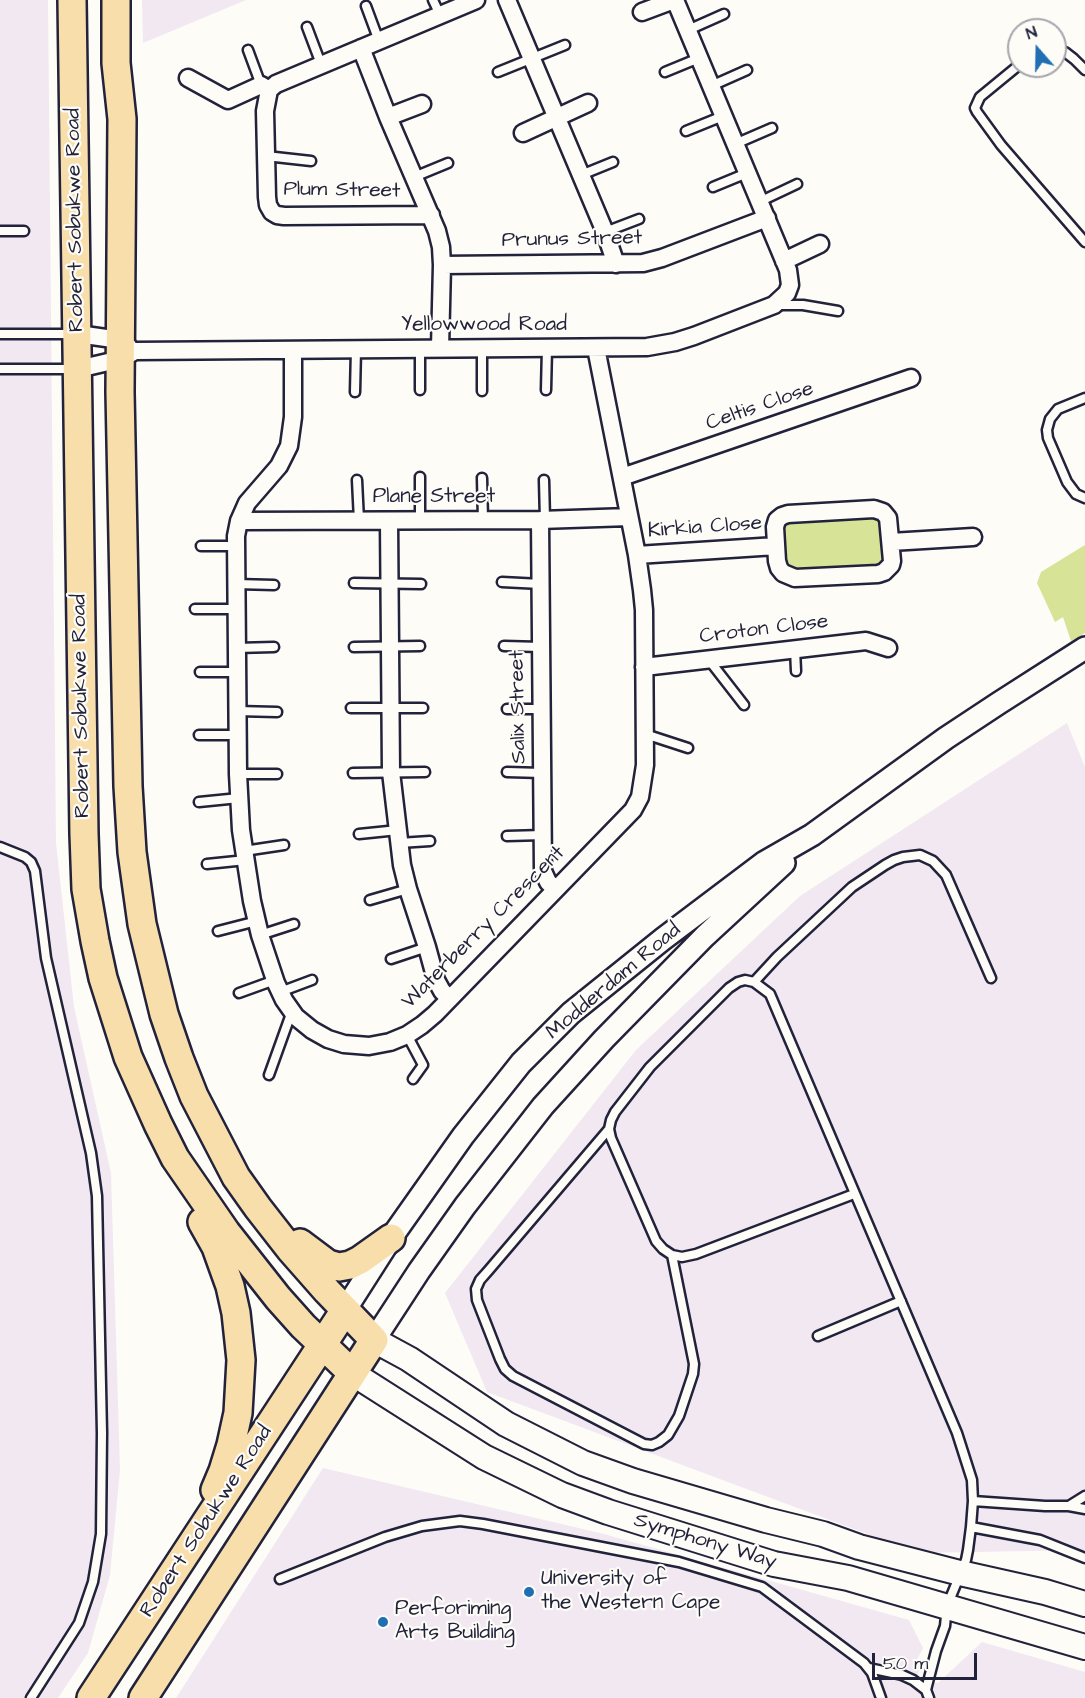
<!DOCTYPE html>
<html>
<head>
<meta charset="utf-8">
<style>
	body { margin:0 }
	#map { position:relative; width:1085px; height:1698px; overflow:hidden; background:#fdfcf7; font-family:"Architects Daughter",sans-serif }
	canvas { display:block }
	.north { position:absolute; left:1007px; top:18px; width:60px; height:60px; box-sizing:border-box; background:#fdfcf7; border:2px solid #a5a5ac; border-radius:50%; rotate:340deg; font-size:16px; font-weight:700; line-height:24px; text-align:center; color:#22223b }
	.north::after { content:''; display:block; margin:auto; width:21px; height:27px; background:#1f6fb2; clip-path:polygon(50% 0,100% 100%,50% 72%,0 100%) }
	.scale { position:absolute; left:872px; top:1653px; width:105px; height:27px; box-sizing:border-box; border:3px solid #22223b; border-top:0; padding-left:8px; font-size:18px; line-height:21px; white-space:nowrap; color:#22223b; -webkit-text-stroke:4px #fdfcf7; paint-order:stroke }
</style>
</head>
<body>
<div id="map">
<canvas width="1085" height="1698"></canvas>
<div class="north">N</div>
<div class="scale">50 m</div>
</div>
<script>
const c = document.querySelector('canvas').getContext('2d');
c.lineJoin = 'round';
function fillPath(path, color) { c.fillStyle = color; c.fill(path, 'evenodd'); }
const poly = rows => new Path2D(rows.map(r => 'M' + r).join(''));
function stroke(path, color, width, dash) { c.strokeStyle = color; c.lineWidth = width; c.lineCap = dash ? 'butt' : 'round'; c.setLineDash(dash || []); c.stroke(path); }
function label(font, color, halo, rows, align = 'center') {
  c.font = font + ' "Architects Daughter",sans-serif'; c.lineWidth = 4.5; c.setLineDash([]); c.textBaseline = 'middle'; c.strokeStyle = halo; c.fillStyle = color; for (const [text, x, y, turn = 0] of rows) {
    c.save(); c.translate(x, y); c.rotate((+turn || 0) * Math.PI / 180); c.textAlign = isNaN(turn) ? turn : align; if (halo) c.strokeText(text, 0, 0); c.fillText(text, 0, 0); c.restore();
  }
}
fillPath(poly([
	[0,0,48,0,56,843,74,1007,111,1173,120,1470,110,1575,88,1653,58,1698,0,1698],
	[142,0,246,0,143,43],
	[1067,723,1085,767,1085,1550,918,1553,487,1392,445,1293,636,1050,800,896],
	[323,1468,604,1534,909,1620,923,1648,916,1662,921,1664,916,1680,938,1683,982,1642,1085,1672,1085,1698,176,1698]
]), '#f1e8f2');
fillPath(poly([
	[876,514,884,520,884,566,787,572,780,526,784,522],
	[1085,545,1085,633,1071,641,1063,617,1055,622,1037,583,1041,572]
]), '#d7e396');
const service = poly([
	[433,0,440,15],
	[366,6,379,41],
	[307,27,321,64],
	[688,30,724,14],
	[1055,48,1065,52,1074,59,1085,70],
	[248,50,261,85],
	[1019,65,980,97,975,108,977,112,1001,145,1085,242],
	[498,72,565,45],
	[665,72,699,58],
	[711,86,747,70],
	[686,131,723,116],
	[735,144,772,128],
	[266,156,311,161],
	[581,175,613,162],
	[414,177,448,163],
	[713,187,747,173],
	[759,202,797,184],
	[0,231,24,231],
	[605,232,639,219],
	[778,305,803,305,838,311],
	[0,334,75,334],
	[0,369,75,369],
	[420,390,420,348],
	[546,390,547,348],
	[482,391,482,348],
	[355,392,356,349],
	[1085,398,1058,409,1050,419,1047,430,1048,438,1067,482,1076,494,1085,498],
	[482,478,483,520],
	[357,480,359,521],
	[544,480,545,520],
	[420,520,420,477],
	[201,546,235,546],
	[502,582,541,584],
	[354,583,421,584],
	[236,584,274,585],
	[195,609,236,609],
	[504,646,541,647],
	[354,647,420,646],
	[236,648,274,647],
	[795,649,796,671],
	[709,660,744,705],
	[200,672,236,672],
	[351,708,423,708],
	[507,709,542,709],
	[237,711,277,712],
	[645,734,688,748],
	[199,735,237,735],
	[507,772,542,773],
	[353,773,425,772],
	[238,774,277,774],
	[199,802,239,798],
	[359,834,398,830],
	[507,836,543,835],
	[399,843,430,841],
	[0,847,25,857,31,862,35,871,46,958,91,1153,97,1196,102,1433,101,1534,93,1582,79,1623,31,1698],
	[244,851,284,845],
	[207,864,246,860],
	[370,900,408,889],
	[218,931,257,921],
	[260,935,294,924],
	[391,959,427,947],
	[754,982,777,957,852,887,885,865,894,860,903,857,920,855,933,861,946,875,991,978],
	[280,992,312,980],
	[239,993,275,980],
	[407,1035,423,1065,413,1079],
	[269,1075,292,1011],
	[609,1129,488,1271,480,1280,476,1289,477,1300,500,1359,505,1369,513,1376,644,1444,652,1445,659,1442,668,1435,679,1416,693,1374,694,1364,672,1255],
	[854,1194,696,1254,682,1257,672,1255,663,1249,656,1241,611,1138,609,1129,611,1120,615,1112,650,1067,729,988,738,982,745,980,754,982,770,994,957,1433,972,1480,973,1501,971,1527,968,1550,966,1560,947,1606,945,1626,936,1651,928,1682,926,1690,929,1698],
	[818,1336,901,1301],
	[973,1501,1045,1506,1069,1506,1085,1509],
	[1069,1506,1085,1496],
	[971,1527,1040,1540,1085,1558],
	[280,1579,385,1537,422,1526,460,1521,483,1524,679,1562,762,1587,864,1663,872,1673,881,1698],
	[869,1668,902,1675,913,1680,926,1690]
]);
const minor = poly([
	[507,0,605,232,616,264],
	[642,12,674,0],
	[361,48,388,117,437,231,441,247,442,265,440,348],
	[188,78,228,100,261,85,269,90,276,84,476,0],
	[269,90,265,111,267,197,268,205,272,212,277,215,284,216,431,215],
	[388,117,422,104],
	[523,133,588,103],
	[784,261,820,244],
	[442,265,643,263,662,258,767,218],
	[78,334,120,340,128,346],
	[293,350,293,417,289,446,279,466,247,503,239,521,236,536,238,774,241,830,252,901,260,935,276,983,284,1000,296,1017,312,1030,328,1039,344,1044,369,1046,390,1042,407,1035,422,1025,435,1014,633,810,640,797,645,765,644,610,642,590,637,555,596,348],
	[78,369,121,359,135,351,647,347,675,342,694,336,774,305,787,293,790,285,788,270,675,0],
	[622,477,911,378],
	[874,509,883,512,888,518,892,561,891,565,884,572,878,574,795,578,783,573,779,568,777,561,775,527,777,520,782,516,788,514,874,509],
	[540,520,543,871,548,882,555,889],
	[239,521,540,520,629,517],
	[389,521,391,772,402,865,408,889,427,947,436,980,442,991,449,998],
	[891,542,973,537],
	[637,555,776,546],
	[644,667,866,641,888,648]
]);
const tertiary = poly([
	[345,1310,391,1238,463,1136,521,1063,571,1013,663,939,765,862,812,835,946,738,999,703,1085,648],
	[374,1340,419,1271,465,1206,543,1106,604,1039,705,936,784,863]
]);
const secondary = poly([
	[374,1340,409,1359,506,1424,583,1463,633,1481,766,1520,823,1534,859,1547,960,1573,1045,1592,1085,1604],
	[352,1373,484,1457,562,1495,608,1512,774,1564,848,1578,1085,1647]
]);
const primary = poly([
	[72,0,84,834,86,889,95,941,103,978,128,1057,158,1124,175,1158,226,1232,278,1298,303,1326,352,1373],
	[116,0,116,63,122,119,120,392,128,786,132,852,142,924,164,1014,179,1058,194,1096,236,1177,258,1208,290,1249,327,1291,374,1340,143,1698],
	[202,1222,216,1247,230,1286,236,1313,241,1360,238,1413,231,1445,223,1471,215,1490],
	[300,1243,328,1264,339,1267,350,1265,360,1260,391,1238],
	[91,1698,345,1310]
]);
stroke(service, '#22223b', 13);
stroke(minor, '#22223b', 21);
stroke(tertiary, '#22223b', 26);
stroke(secondary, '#22223b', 28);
stroke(primary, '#22223b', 32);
stroke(service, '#fdfcf7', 8);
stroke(minor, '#fdfcf7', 16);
stroke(tertiary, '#fdfcf7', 21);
stroke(secondary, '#fdfcf7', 24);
stroke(primary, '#f8deab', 27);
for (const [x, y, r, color] of [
	[529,1592,6,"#1f6fb2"],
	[383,1622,6,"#1f6fb2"]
]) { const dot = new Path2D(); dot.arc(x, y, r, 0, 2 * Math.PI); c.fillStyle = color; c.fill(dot); stroke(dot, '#fdfcf7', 2); }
label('21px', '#22223b', '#fdfcf7', [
	["Plum Street",342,191,1],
	["Robert Sobukwe Road",76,220,-91],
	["Prunus Street",572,240,-1],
	["Yellowwood Road",484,326],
	["Celtis Close",760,407,-19],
	["Plane Street",434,498],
	["Kirkia Close",705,528,-4],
	["Croton Close",764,630,-7],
	["Robert Sobukwe Road",82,706,-91],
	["Salix Street",519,707,-91],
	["Waterberry Crescent",484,928,-45],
	["Modderdam Road",614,982,-40],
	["Robert Sobukwe Road",207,1522,-57],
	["Symphony Way",705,1542,17]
]);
label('21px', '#22223b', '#fdfcf7', [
	["University of",541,1580],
	["the Western Cape",541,1604],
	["Perforiming",395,1610],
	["Arts Building",395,1634]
], 'left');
</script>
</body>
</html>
